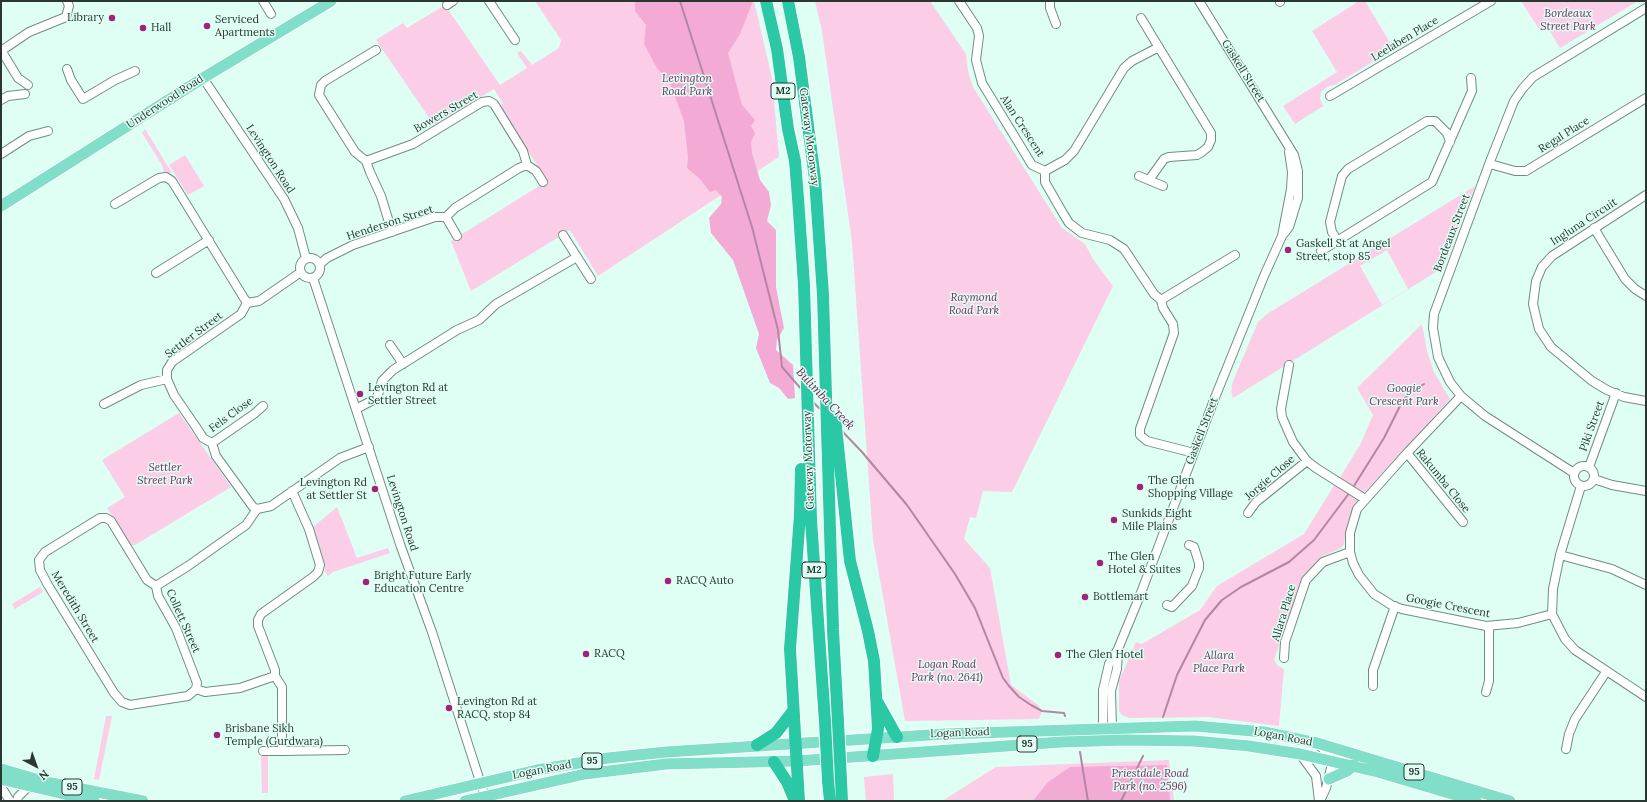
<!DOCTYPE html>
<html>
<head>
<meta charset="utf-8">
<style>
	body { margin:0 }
	#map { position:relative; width:1647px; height:802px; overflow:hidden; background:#dffff4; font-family:Lora,serif }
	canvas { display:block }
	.frame { position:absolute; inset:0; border:2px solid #2a3632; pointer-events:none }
	.north { position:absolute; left:16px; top:746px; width:40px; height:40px; -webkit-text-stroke:3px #dffff4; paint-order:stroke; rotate:139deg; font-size:11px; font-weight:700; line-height:16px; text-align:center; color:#2a3632 }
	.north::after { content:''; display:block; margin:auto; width:14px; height:18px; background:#2a3632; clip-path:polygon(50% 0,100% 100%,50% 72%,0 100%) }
</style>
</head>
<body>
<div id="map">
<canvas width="1647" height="802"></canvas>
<div class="frame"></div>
<div class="north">N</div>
</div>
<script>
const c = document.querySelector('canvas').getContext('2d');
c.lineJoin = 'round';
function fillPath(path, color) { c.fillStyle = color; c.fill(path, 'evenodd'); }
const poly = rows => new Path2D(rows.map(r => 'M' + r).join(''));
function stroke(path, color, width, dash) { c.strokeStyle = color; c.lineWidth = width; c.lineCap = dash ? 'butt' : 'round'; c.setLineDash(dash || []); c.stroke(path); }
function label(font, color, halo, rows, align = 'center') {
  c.font = font + ' Lora,serif'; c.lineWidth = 3; c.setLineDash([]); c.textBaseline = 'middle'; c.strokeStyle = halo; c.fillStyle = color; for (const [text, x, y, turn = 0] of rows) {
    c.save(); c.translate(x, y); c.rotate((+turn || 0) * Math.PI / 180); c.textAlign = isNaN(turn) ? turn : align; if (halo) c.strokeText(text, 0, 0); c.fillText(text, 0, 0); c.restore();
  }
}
fillPath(poly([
	[535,1,754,1,772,78,779,157,598,276,570,230,471,291,451,241,547,181,500,106,503,104,494,89,434,125,376,40,403,23,407,28,445,5,500,85,527,68,517,53,521,51,532,65,559,48,561,40],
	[815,1,930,1,966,54,968,71,973,87,1062,228,1085,244,1093,259,1113,286,1012,492,983,491,976,518,970,517,964,539,990,568,1011,685,1038,705,1042,711,1039,719,905,721,873,540,852,242,822,31],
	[1359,1,1365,1,1394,49,1336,84,1327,87,1321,92,1320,98,1323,106,1295,124,1283,106,1337,72,1312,31],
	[1521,1,1638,1,1560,48,1546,25,1539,29],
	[145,129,172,173,164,172,162,165,142,133],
	[185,155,204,186,188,195,169,165],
	[1475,186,1444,267,1233,398,1231,391,1233,381,1258,322,1267,314],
	[1387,250,1408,289,1382,305,1360,266],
	[1422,324,1427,351,1434,372,1450,399,1362,495,1339,479,1360,445,1373,415,1357,388],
	[179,413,231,487,135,545,130,545,107,508,125,497,102,460],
	[1335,484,1360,499,1354,506,1348,521,1344,544,1341,548,1321,557,1304,577,1299,587,1274,660,1278,666,1284,669,1279,726,1209,717,1129,718,1122,715,1119,711,1119,681,1136,642,1142,644,1200,610,1217,586,1304,534],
	[337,507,357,558,388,548,390,553,333,572,328,576,325,572,325,564,313,527],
	[40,587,43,592,15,609,12,604],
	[106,716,112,716,99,780,94,779],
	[261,756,268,756,268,793,262,793],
	[1169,760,1174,801,942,801,996,767],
	[893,774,894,801,866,801,864,777]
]), '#fbcde7');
fillPath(poly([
	[635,1,753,1,740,34,728,53,742,105,755,120,751,126,755,133,751,142,752,153,760,180,769,192,771,205,767,221,776,230,776,287,784,328,777,340,776,350,793,365,795,398,788,399,779,388,770,383,756,348,759,334,733,260,711,233,709,218,721,204,722,197,716,190,710,192,699,178,687,168,688,157,684,121,670,83,657,68,644,44,646,25,635,11],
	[1167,765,1170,801,1033,801,1047,783,1070,767]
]), '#f3abd6');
stroke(poly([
	[680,1,752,227,778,330,782,367,803,391],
	[813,402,822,411],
	[841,430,862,452,907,505,955,574,975,608,1003,678,1009,686,1019,697,1031,705,1042,711,1064,713,1065,716],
	[1352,489,1384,438,1403,400,1414,390,1424,384],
	[1163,717,1177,675,1205,620,1222,600,1241,587,1289,562,1314,540,1350,492],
	[1080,752,1088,801],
	[1121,801,1143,756]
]), '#b586a2', 2);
const minor = poly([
	[263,1,271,14],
	[489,1,515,40],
	[959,1,977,28,979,36,976,60,982,83,1032,165,1045,171,1045,182,1064,215,1069,223,1082,233,1110,240,1124,249,1154,294,1161,300,1163,308,1173,324,1174,333,1140,429,1140,435,1147,441,1194,453],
	[1050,1,1050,8,1056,24],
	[1280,2,1280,1],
	[447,5,453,1],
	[1141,18,1211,133,1211,140,1208,147,1202,152,1197,155,1169,157,1164,159,1149,180],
	[1,50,18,78,28,85],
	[376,50,325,81,321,85,319,95,355,152,366,161,370,172,381,196,392,232],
	[1,51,29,32,66,17,69,6,67,1],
	[67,69,71,80,83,99,115,80,135,71],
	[203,78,284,199,298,228,306,258],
	[1330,96,1491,1],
	[1,100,8,96,25,94],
	[1,154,29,136,48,131],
	[366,161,413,144,482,102,489,101,494,104,523,151,527,165,536,171,543,182],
	[1490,164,1515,171,1526,171,1646,98],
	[1045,171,1065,160,1074,151,1124,68,1132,61,1159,47],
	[1139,176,1163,186],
	[1646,195,1552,256,1542,267,1536,281,1533,304,1539,329,1551,347,1592,381,1607,390,1624,397,1646,401],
	[115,204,159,178,166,177,172,181,247,303],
	[446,217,457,236],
	[1594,228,1625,279,1635,289,1646,296],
	[563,235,591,279],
	[1282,236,1291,189,1292,172,1289,152],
	[1338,241,1332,232,1330,222,1342,176,1348,169,1427,121,1435,121,1447,133,1450,142],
	[1321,251,1432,182,1472,91,1471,78],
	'300 268a10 10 0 1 1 20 0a10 10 0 1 1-20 0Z',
	[320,264,327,258,353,245,435,217,446,217,455,208,519,168,527,165],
	[301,272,259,301,247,303,241,314,172,362,167,370,167,379,174,395,196,427,203,438,212,443,216,456,253,507,257,509,271,506,340,458,369,447],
	[156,273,209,240],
	[313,278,401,547,432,632,486,800],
	[1161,300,1235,255],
	[390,345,403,364],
	[1289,365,1281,409,1282,417,1293,442,1307,461,1316,468,1365,499],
	[1461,396,1407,453,1357,509,1350,533,1350,552,1353,563,1359,575,1374,594,1393,606,1402,609,1486,626,1518,623,1552,614],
	[104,404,141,385,167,379],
	[356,409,377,398,382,381,393,370,457,330,479,320,496,304,577,257],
	[212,443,254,414,263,406],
	[1407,453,1463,522],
	'1574 476a10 10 0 1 1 20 0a10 10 0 1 1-20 0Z',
	[1589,467,1616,393],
	[1574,473,1485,416,1461,396,1450,382,1438,357,1433,328,1434,314,1491,159,1514,101,1523,88,1533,77,1646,8],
	[1594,479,1612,485,1646,491],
	[1581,486,1560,555,1553,589,1552,614,1565,639,1575,650,1646,697],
	[292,491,309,529,320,565,318,572,313,577,261,614,258,620,258,626,275,670,275,676,282,687,282,751,345,750],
	[1248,513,1256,502,1307,461],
	[1560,555,1612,569,1646,585],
	[156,586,147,580,111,521,106,518,100,518,45,552,39,560,40,570,48,585,114,693,122,702,130,705,188,696,196,689,197,683,176,628,158,596,156,586,188,566,246,525,257,509],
	[1167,605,1172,607,1192,586,1199,568,1199,563,1194,547,1189,545],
	[1284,658,1285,642,1306,580,1323,562,1350,552],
	[1373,686,1373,670,1395,606],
	[196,689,205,692,240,688,275,676],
	[1486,692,1489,681,1489,626],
	[1103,728,1103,690,1109,664,1118,649,1139,598,1214,400,1264,276,1282,236,1289,227,1298,198,1298,171,1294,155,1199,1],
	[1112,728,1111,691,1117,669,1118,652],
	[1317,743,1330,756,1332,764,1326,788,1320,801],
	[1566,749,1569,734,1575,719,1606,672],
	[263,751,282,751],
	[1300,754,1316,776,1319,801],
	[1,787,10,801],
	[17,801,18,797,28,787]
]);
const major = poly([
	[1,206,203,78,331,1],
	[1,769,46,782,143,801],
	[1,779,94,801],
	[1329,779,1347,771,1354,765],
	[405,801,537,770,608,758,666,752,945,734,1195,726,1264,732,1317,743,1510,801],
	[465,801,585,774,666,764,797,761,1062,742,1125,740,1194,741,1249,746,1300,754,1378,772,1476,801]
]);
const highway = poly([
	[766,1,777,49,788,129,795,161,798,198,804,285,811,520,825,722],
	[788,1,799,57,815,179,823,295,833,630,838,722],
	[835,417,850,561,868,631,874,661,878,729,873,756],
	[878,703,897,737],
	[757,745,776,733,793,711],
	[774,762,787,782,795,801],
	[841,780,842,801],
	[828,781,830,801],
	[799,801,790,649,800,515,801,469]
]);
stroke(minor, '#708d84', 10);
stroke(major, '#fff', 13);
stroke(highway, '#fff', 14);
stroke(minor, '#fff', 8);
stroke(major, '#80dec9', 11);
stroke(highway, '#2bc8a5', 12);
const highwayBridge = poly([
	[825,722,828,781],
	[838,722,841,780]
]);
stroke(highwayBridge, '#fff', 14, []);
stroke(highwayBridge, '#2bc8a5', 12);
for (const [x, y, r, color] of [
	[112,18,4,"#9f2479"],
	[207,26,4,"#9f2479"],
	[143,28,4,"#9f2479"],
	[1288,250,4,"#9f2479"],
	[360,394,4,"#9f2479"],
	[1140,487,4,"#9f2479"],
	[375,489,4,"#9f2479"],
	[1114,520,4,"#9f2479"],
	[1100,563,4,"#9f2479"],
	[668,581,4,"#9f2479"],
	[366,582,4,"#9f2479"],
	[1085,597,4,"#9f2479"],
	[586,654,4,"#9f2479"],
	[1058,655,4,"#9f2479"],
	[449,708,4,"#9f2479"],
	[217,735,4,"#9f2479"]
]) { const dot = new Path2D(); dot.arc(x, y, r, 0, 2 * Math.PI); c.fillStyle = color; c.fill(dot); stroke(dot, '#dffff4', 1.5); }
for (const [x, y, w] of [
	[783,91,24],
	[814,570,24],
	[1027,744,20],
	[592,761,20],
	[1414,772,20],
	[72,787,20]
]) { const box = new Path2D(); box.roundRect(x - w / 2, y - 8, w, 16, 3); c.fillStyle = '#dffff4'; c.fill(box); stroke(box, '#2a3632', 1); }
label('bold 10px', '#2a3632', null, [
	["M2",783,91],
	["M2",814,570],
	["95",1027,744],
	["95",592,761],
	["95",1414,772],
	["95",72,787]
]);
label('italic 11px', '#7b2a60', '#dffff4', [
	["Bordeaux",1568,14],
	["Street Park",1568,27],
	["Levington",687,79],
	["Road Park",687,92],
	["Raymond",974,298],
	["Road Park",974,311],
	["Googie",1404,389],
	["Crescent Park",1404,402],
	["Settler",165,468],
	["Street Park",165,481],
	["Allara",1219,656],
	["Place Park",1219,669],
	["Logan Road",947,665],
	["Park (no. 2641)",947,678],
	["Priestdale Road",1150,774],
	["Park (no. 2596)",1150,787]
]);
label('11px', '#2a3632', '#dffff4', [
	["Library",104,18,"right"],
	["Serviced",215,20],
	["Apartments",215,33],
	["Hall",151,28],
	["Gaskell St at Angel",1296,244],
	["Street, stop 85",1296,257],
	["Levington Rd at",368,388],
	["Settler Street",368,401],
	["The Glen",1148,481],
	["Shopping Village",1148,494],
	["Levington Rd",367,483,"right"],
	["at Settler St",367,496,"right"],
	["Sunkids Eight",1122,514],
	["Mile Plains",1122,527],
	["The Glen",1108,557],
	["Hotel & Suites",1108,570],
	["Bright Future Early",374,576],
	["Education Centre",374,589],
	["RACQ Auto",676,581],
	["Bottlemart",1093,597],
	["RACQ",594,654],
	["The Glen Hotel",1066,655],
	["Levington Rd at",457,702],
	["RACQ, stop 84",457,715],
	["Brisbane Sikh",225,729],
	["Temple (Gurdwara)",225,742]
], 'left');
label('11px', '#2a3632', '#dffff4', [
	["Leelaben Place",1405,39,-31],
	["Gaskell Street",1243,71,58],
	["Underwood Road",165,102,-33],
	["Bowers Street",446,112,-30],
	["Alan Crescent",1022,126,57],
	["Regal Place",1564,135,-32],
	["Gateway Motorway",809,137,83],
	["Levington Road",270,159,57],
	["Ingluna Circuit",1584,222,-33],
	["Henderson Street",390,223,-18],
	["Bordeaux Street",1452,233,-69],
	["Settler Street",194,335,-37],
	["Fels Close",231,415,-36],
	["Piki Street",1592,426,-70],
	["Gaskell Street",1202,431,-69],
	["Gateway Motorway",809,460,-92],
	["Jorgie Close",1270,478,-41],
	["Rakumba Close",1443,481,51],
	["Levington Road",402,513,72],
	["Googie Crescent",1448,606,11],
	["Meredith Street",75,607,59],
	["Allara Place",1284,613,-73],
	["Collett Street",183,621,66],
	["Logan Road",960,733,-2],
	["Logan Road",1283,737,11],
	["Logan Road",542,770,-11]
]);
label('italic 12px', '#6c1b52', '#dffff4', [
	["Bulimba Creek",825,399,47]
]);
</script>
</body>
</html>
